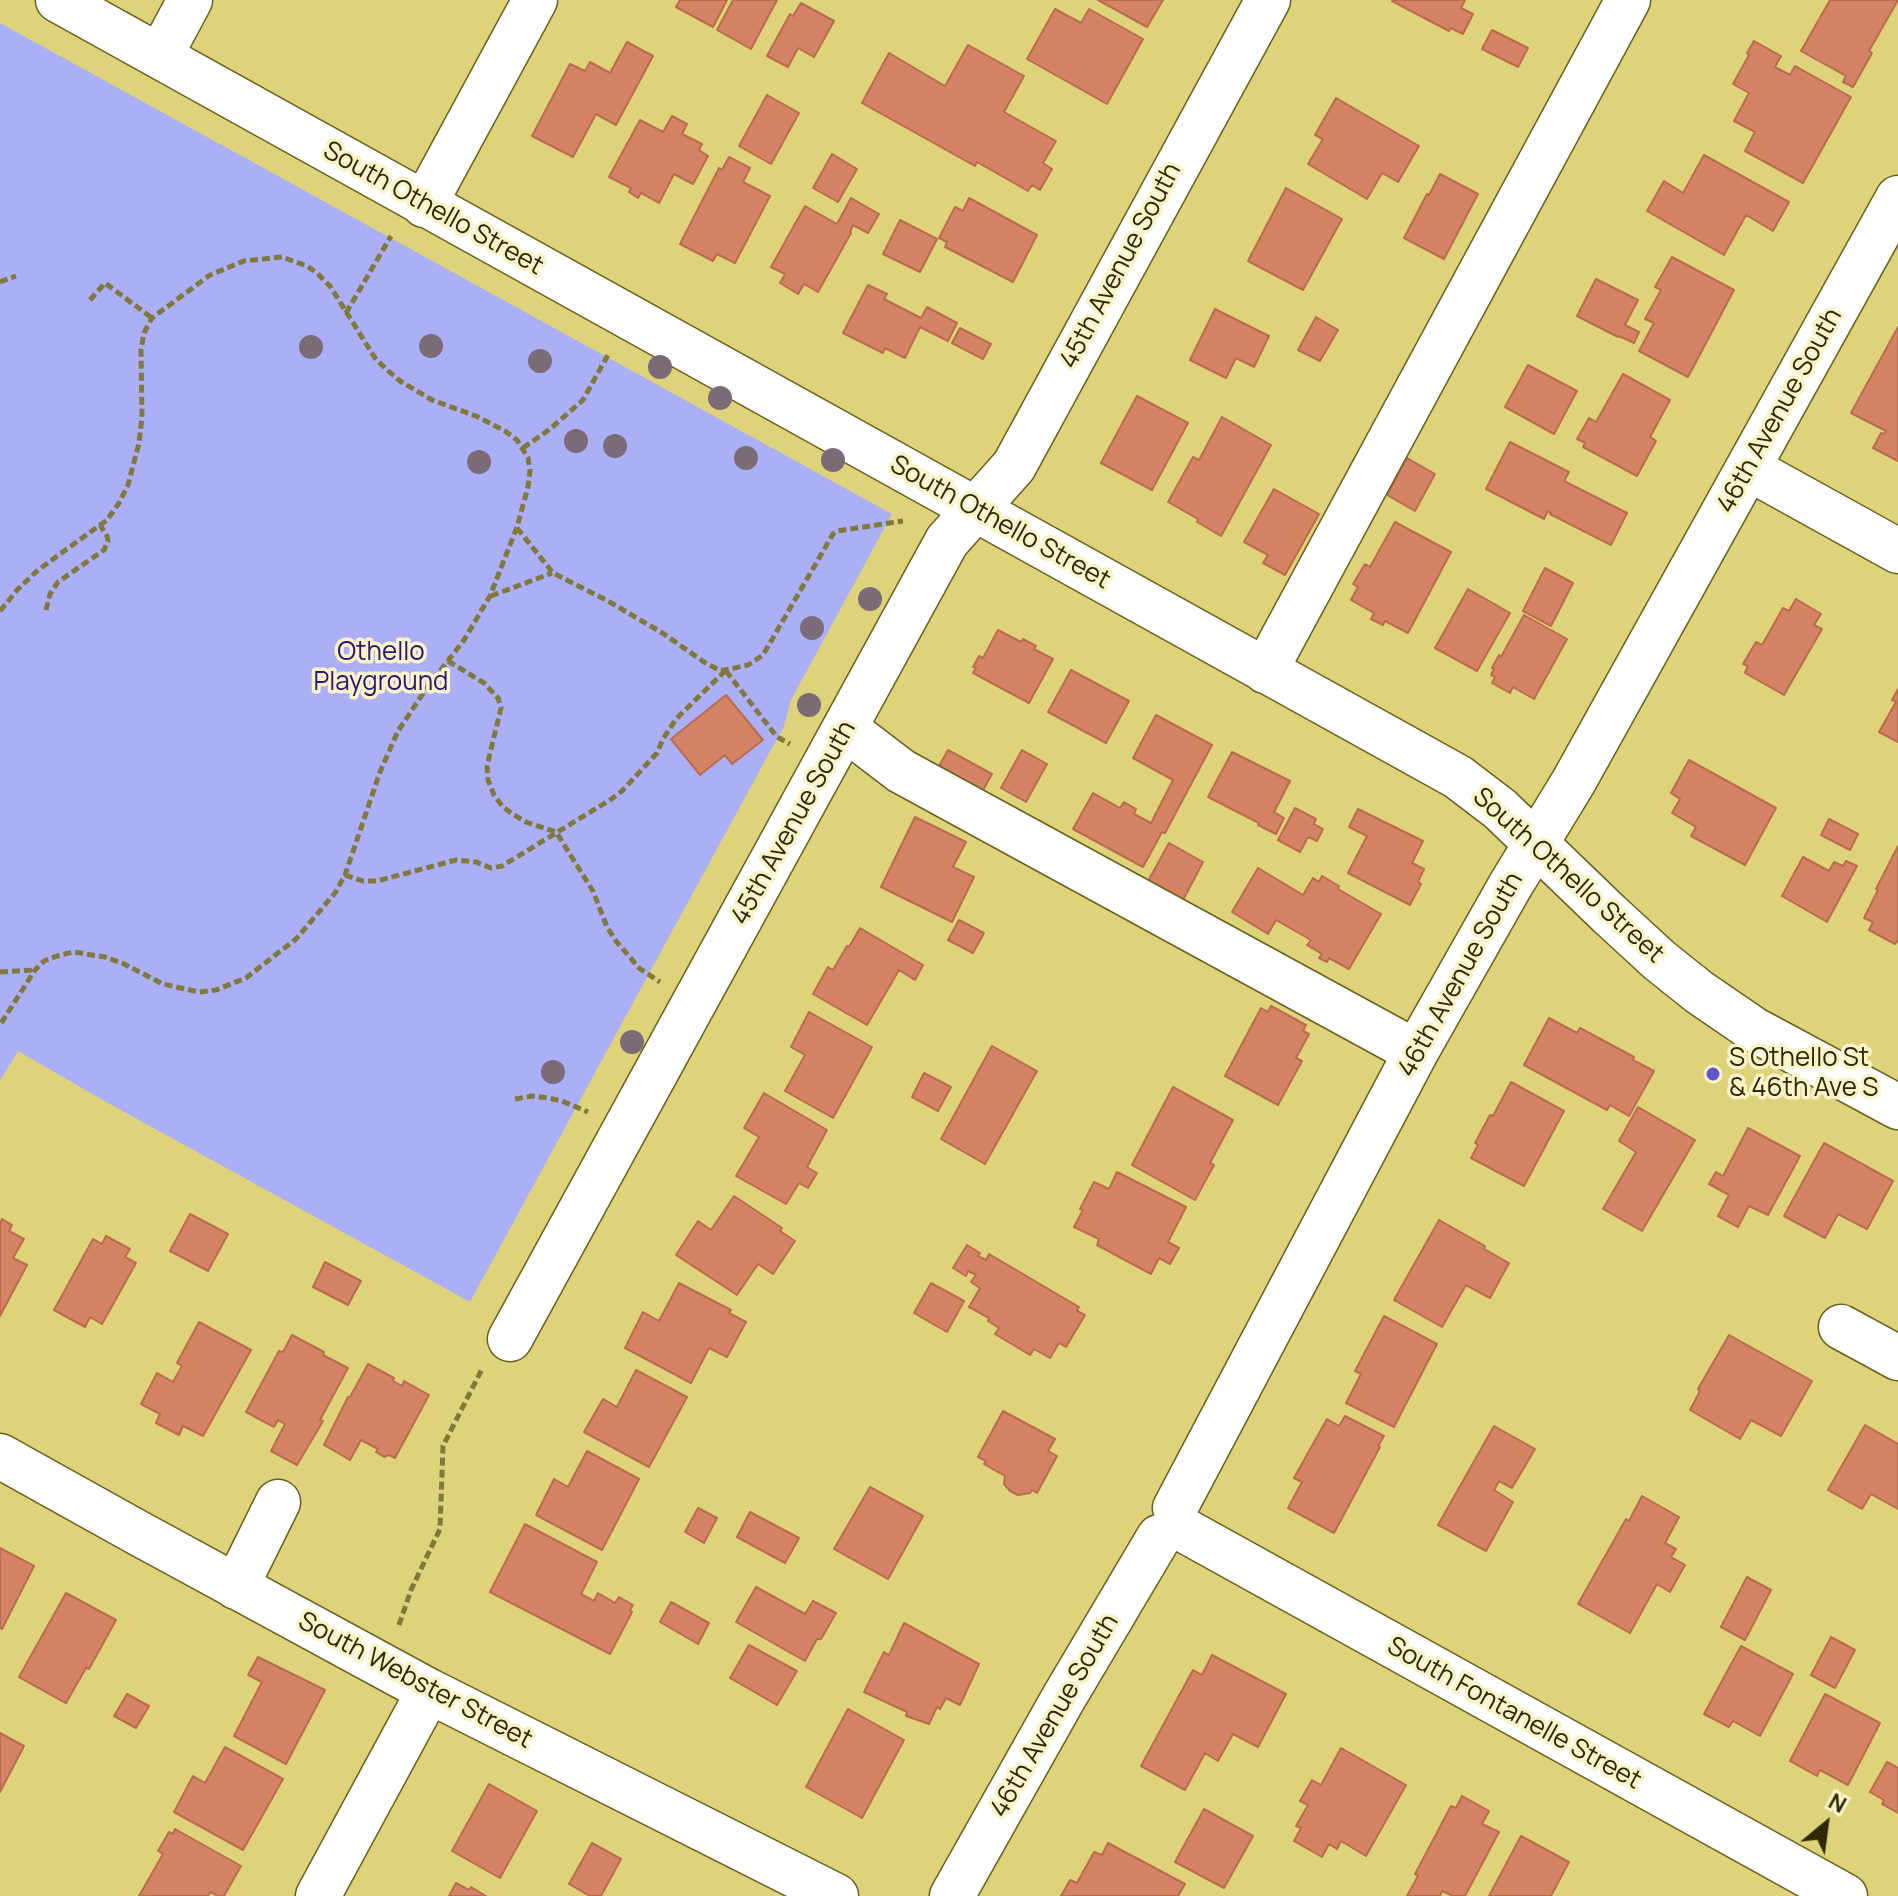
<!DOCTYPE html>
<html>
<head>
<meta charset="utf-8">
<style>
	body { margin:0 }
	#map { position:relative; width:1898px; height:1896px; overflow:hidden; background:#ded37b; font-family:Manrope,sans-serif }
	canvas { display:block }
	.north { position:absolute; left:1786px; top:1784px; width:80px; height:80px; -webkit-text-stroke:6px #f8f3c9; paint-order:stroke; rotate:29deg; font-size:22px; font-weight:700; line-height:32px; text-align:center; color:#2e2903 }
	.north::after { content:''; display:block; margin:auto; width:28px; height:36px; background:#2e2903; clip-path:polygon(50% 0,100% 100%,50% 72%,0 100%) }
</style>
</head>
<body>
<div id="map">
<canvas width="1898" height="1896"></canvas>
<div class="north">N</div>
</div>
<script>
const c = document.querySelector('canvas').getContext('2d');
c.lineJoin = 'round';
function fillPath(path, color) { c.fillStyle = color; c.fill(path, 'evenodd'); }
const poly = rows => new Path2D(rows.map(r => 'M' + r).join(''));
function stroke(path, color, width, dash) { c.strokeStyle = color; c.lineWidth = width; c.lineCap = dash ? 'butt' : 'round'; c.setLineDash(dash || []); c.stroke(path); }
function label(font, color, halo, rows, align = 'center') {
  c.font = font + ' Manrope,sans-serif'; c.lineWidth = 7; c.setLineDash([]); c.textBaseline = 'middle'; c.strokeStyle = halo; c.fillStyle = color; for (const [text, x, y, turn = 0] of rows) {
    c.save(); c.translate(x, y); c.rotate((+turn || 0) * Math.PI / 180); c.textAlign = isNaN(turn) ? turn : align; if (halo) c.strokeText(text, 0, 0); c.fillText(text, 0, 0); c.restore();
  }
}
fillPath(poly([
	[0,23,892,514,791,700,784,726,470,1302,108,1103,18,1051,0,1081]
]), '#abaff6');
const building = poly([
	[680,0,727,0,713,27,676,7,680,0],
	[733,0,777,0,751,49,717,30,733,0],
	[1098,0,1163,0,1147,27,1098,0],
	[1393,0,1465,0,1461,8,1473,14,1463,34,1451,28,1449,31,1392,1,1393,0],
	[1830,0,1898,0,1869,51,1872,53,1853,87,1843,82,1846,76,1801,51,1830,0],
	[801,3,834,21,814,57,798,48,788,67,767,56,790,14,793,16,801,3],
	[1055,9,1081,23,1089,9,1143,39,1107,104,1027,59,1055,9],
	[1492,30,1528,48,1518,67,1482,49,1492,30],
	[1754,41,1781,56,1775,67,1790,75,1795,66,1851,97,1803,183,1745,151,1755,132,1734,121,1749,93,1733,84,1749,55,1747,53,1754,41],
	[627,42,653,56,616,125,596,114,573,157,532,136,570,64,585,71,590,62,610,73,627,42],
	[968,45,1024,76,1004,112,1056,141,1043,163,1052,169,1040,190,1032,185,1028,191,977,162,975,166,862,103,889,53,945,86,968,45],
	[767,95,799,113,771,164,739,146,767,95],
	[1336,98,1419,146,1398,182,1382,173,1367,199,1308,164,1323,139,1315,135,1336,98],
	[672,116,687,124,682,134,702,144,699,150,708,156,693,184,674,174,659,203,641,193,638,198,629,192,631,188,609,177,640,120,663,132,672,116],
	[832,154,857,169,838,202,813,188,832,154],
	[1704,155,1789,202,1773,231,1746,215,1724,255,1647,211,1664,181,1683,193,1704,155],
	[729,157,750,168,743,182,770,196,735,263,717,254,713,261,680,244,719,168,722,170,729,157],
	[1440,174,1478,194,1444,259,1404,238,1427,194,1429,195,1440,174],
	[1286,188,1342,219,1303,290,1248,261,1286,188],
	[851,198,879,214,868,233,853,225,850,232,851,233,818,292,804,284,798,294,780,283,785,274,771,267,805,206,837,224,851,198],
	[969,198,1037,235,1013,282,945,247,947,242,939,238,955,207,963,211,969,198],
	[900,220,937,239,920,272,883,254,900,220],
	[1672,257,1734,290,1688,377,1639,351,1654,323,1645,319,1661,290,1655,287,1672,257],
	[1596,279,1638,300,1625,325,1639,332,1634,343,1619,336,1618,337,1577,316,1596,279],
	[868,285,887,294,884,299,921,318,927,307,957,323,948,341,920,327,905,358,885,348,883,353,843,333,868,285],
	[1215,309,1269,336,1254,367,1236,358,1226,378,1190,360,1215,309],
	[1316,317,1338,330,1320,361,1298,350,1316,317],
	[1898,327,1898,461,1873,448,1881,433,1884,434,1886,431,1851,413,1898,327],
	[960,328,991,344,983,359,952,343,960,328],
	[1528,365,1577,391,1554,434,1505,407,1528,365],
	[1623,374,1670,400,1650,437,1656,441,1637,476,1583,447,1585,443,1577,439,1589,418,1596,422,1623,374],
	[1137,396,1188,423,1152,490,1101,463,1137,396],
	[1222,417,1271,445,1221,536,1197,522,1198,519,1168,502,1193,457,1199,460,1222,417],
	[1510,442,1569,472,1564,481,1627,513,1611,545,1550,514,1551,513,1548,511,1544,519,1486,489,1510,442],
	[1407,458,1435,474,1415,511,1387,495,1407,458],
	[1274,489,1319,514,1285,575,1263,563,1268,555,1244,542,1274,489],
	[1395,522,1451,552,1408,633,1385,621,1383,625,1371,619,1374,613,1351,600,1358,587,1353,584,1365,564,1370,567,1395,522],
	[1545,568,1573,583,1551,626,1523,611,1545,568],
	[1468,589,1510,613,1477,671,1435,648,1468,589],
	[1796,599,1821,614,1814,625,1822,629,1784,695,1745,673,1748,666,1743,664,1756,642,1762,645,1783,608,1789,611,1796,599],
	[1524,615,1567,639,1534,699,1513,687,1510,693,1492,683,1495,677,1491,675,1494,669,1492,668,1499,655,1501,657,1524,615],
	[998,630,1021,642,1023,639,1036,646,1034,649,1053,659,1029,703,973,673,976,668,973,667,979,656,983,658,998,630],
	[1071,670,1129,701,1106,743,1048,712,1071,670],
	[1898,689,1898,742,1879,732,1896,702,1892,700,1898,689],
	[726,695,763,740,732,764,725,755,700,775,671,739,726,695],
	[1156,715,1212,745,1165,833,1162,832,1143,867,1073,829,1093,793,1120,808,1124,802,1136,809,1134,814,1151,823,1173,780,1133,758,1156,715],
	[948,750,992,774,982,792,938,768,948,750],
	[1022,750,1047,764,1026,802,1001,788,1022,750],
	[1232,752,1290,781,1274,812,1284,818,1276,834,1258,825,1259,823,1208,797,1232,752],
	[1689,760,1776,808,1745,865,1691,836,1696,827,1672,813,1680,799,1671,793,1689,760],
	[1295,808,1316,819,1314,824,1323,829,1317,841,1308,837,1300,852,1278,840,1295,808],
	[1358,809,1423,841,1412,863,1424,869,1418,882,1421,884,1410,905,1348,873,1367,836,1349,827,1358,809],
	[915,817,966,842,953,867,974,877,952,922,881,887,915,817],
	[1829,819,1858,834,1850,850,1821,835,1829,819],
	[1169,843,1203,862,1182,902,1147,883,1169,843],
	[1898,846,1898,940,1895,944,1869,930,1873,922,1864,918,1878,890,1876,889,1898,846],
	[1803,857,1829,871,1834,862,1843,866,1846,861,1857,866,1827,922,1782,896,1803,857],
	[1258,868,1303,895,1313,878,1319,882,1322,876,1339,886,1338,889,1381,914,1349,969,1329,958,1327,962,1319,958,1322,954,1307,945,1311,940,1276,920,1268,934,1232,912,1258,868],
	[959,920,984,933,973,953,948,940,959,920],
	[860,928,923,965,915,980,899,970,867,1025,813,994,828,967,833,970,847,946,849,947,860,928],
	[1271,1006,1306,1025,1303,1031,1309,1034,1296,1058,1302,1061,1278,1105,1225,1076,1261,1008,1268,1012,1271,1006],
	[809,1012,872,1047,833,1118,785,1091,805,1055,791,1047,809,1012],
	[1549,1018,1577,1033,1580,1028,1634,1057,1633,1060,1654,1071,1629,1116,1610,1105,1607,1110,1524,1065,1549,1018],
	[992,1046,1037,1071,985,1164,941,1139,992,1046],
	[924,1073,951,1087,938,1111,912,1097,924,1073],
	[1511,1082,1564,1111,1524,1186,1471,1158,1478,1145,1475,1143,1490,1115,1493,1116,1511,1082],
	[1173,1087,1233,1120,1210,1163,1214,1165,1195,1200,1132,1165,1173,1087],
	[764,1093,827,1130,807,1167,817,1173,808,1188,799,1183,786,1204,736,1176,759,1137,744,1128,764,1093],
	[1638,1107,1695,1140,1642,1231,1603,1209,1636,1152,1619,1141,1638,1107],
	[1748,1128,1800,1156,1768,1215,1749,1206,1738,1227,1718,1216,1729,1195,1709,1184,1716,1172,1723,1176,1748,1128],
	[1824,1143,1893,1181,1867,1229,1838,1214,1825,1238,1784,1216,1824,1143],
	[1117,1172,1186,1207,1168,1242,1179,1248,1170,1264,1159,1258,1151,1274,1097,1245,1099,1239,1074,1227,1083,1210,1080,1209,1094,1182,1109,1189,1117,1172],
	[734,1196,782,1228,780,1231,795,1241,773,1274,758,1264,737,1295,676,1255,698,1221,711,1230,734,1196],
	[190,1214,228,1234,208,1271,170,1251,190,1214],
	[2,1219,12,1225,9,1231,24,1239,13,1258,27,1265,0,1316,0,1223,2,1219],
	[1439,1220,1485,1246,1484,1249,1509,1263,1490,1298,1466,1285,1442,1327,1394,1300,1439,1220],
	[106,1236,130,1249,125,1257,136,1263,102,1324,90,1317,85,1327,54,1310,93,1239,102,1244,106,1236],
	[967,1245,980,1253,978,1256,986,1260,989,1254,1079,1307,1077,1311,1085,1315,1066,1347,1059,1343,1050,1358,1034,1349,1030,1355,995,1334,999,1328,988,1321,989,1318,969,1307,980,1288,971,1282,976,1275,968,1271,966,1276,953,1268,967,1245],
	[325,1262,361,1281,348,1305,313,1287,325,1262],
	[679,1283,731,1310,729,1313,746,1322,727,1357,709,1348,691,1383,625,1348,643,1312,659,1321,679,1283],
	[931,1283,964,1301,947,1332,914,1313,931,1283],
	[1384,1316,1437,1344,1394,1427,1346,1403,1361,1374,1355,1371,1384,1316],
	[199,1322,251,1350,203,1436,183,1426,179,1435,156,1423,160,1414,141,1404,157,1373,173,1382,182,1366,177,1363,199,1322],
	[292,1335,324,1352,323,1355,348,1368,320,1420,323,1421,297,1465,271,1451,285,1424,278,1420,274,1427,246,1412,279,1351,283,1352,292,1335],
	[1729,1335,1812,1381,1781,1436,1751,1420,1740,1439,1690,1410,1700,1391,1698,1389,1729,1335],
	[368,1364,394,1378,393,1381,402,1386,404,1381,429,1395,395,1458,389,1455,384,1457,376,1452,378,1449,361,1440,350,1460,324,1445,348,1397,350,1397,368,1364],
	[636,1370,687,1397,649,1467,584,1432,603,1399,617,1407,636,1370],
	[1003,1411,1055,1439,1048,1451,1057,1456,1037,1493,1032,1490,1030,1493,1018,1495,1010,1491,1004,1484,1005,1476,984,1464,986,1461,978,1457,1003,1411],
	[1345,1416,1384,1436,1378,1446,1380,1447,1334,1533,1288,1508,1302,1482,1294,1478,1327,1419,1339,1426,1345,1416],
	[1865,1425,1898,1444,1898,1509,1871,1494,1862,1509,1828,1490,1865,1425],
	[1494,1426,1535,1449,1512,1488,1499,1481,1494,1490,1513,1502,1486,1551,1438,1525,1494,1426],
	[587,1451,639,1479,602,1550,536,1515,554,1479,568,1487,587,1451],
	[870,1487,923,1516,888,1579,834,1549,870,1487],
	[1642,1496,1679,1517,1665,1543,1676,1549,1671,1557,1685,1565,1670,1592,1657,1584,1630,1633,1578,1604,1626,1519,1629,1521,1642,1496],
	[698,1508,717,1518,704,1543,685,1532,698,1508],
	[750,1512,799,1538,785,1563,737,1537,750,1512],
	[525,1524,597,1562,581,1594,594,1601,598,1593,615,1603,619,1597,633,1605,630,1610,632,1612,610,1654,490,1592,525,1524],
	[0,1548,34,1566,2,1629,0,1628,0,1548],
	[1747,1577,1771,1590,1745,1640,1721,1627,1747,1577],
	[756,1587,805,1614,813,1601,836,1613,821,1639,817,1639,805,1661,736,1622,756,1587],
	[66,1593,116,1620,89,1669,86,1668,66,1703,19,1677,66,1593],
	[671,1602,709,1623,698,1644,660,1622,671,1602],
	[904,1623,979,1664,960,1705,946,1698,940,1709,937,1707,929,1724,906,1716,907,1712,864,1692,884,1652,889,1655,904,1623],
	[1831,1637,1855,1650,1835,1688,1811,1675,1831,1637],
	[749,1645,797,1671,777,1705,730,1678,749,1645],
	[1741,1646,1793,1674,1760,1736,1733,1721,1729,1727,1704,1714,1741,1646],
	[1212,1655,1286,1694,1258,1747,1233,1734,1218,1761,1205,1753,1185,1790,1141,1766,1193,1670,1202,1675,1212,1655],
	[258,1657,325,1690,286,1764,234,1736,262,1682,248,1675,258,1657],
	[127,1694,149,1706,136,1728,114,1716,127,1694],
	[1825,1694,1880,1723,1848,1785,1820,1770,1817,1776,1790,1761,1825,1694],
	[848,1709,904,1740,862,1818,806,1787,848,1709],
	[0,1733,24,1746,0,1792,0,1733],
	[225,1747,283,1779,243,1850,174,1812,193,1776,205,1783,225,1747],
	[1341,1748,1406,1785,1366,1856,1341,1841,1337,1849,1329,1844,1322,1857,1294,1841,1301,1828,1296,1826,1308,1805,1300,1801,1312,1780,1321,1785,1341,1748],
	[1887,1762,1898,1768,1898,1813,1882,1804,1884,1800,1870,1792,1887,1762],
	[489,1784,537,1811,500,1878,452,1851,489,1784],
	[1462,1796,1489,1811,1482,1824,1499,1832,1465,1896,1453,1896,1442,1891,1440,1896,1407,1896,1418,1876,1415,1874,1451,1806,1456,1808,1462,1796],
	[1204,1809,1253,1836,1224,1888,1175,1862,1204,1809],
	[175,1829,241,1866,224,1896,218,1896,210,1892,208,1896,139,1896,163,1854,158,1851,169,1832,173,1834,175,1829],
	[1521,1836,1569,1862,1551,1896,1489,1896,1521,1836],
	[592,1843,621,1859,601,1896,590,1896,569,1884,592,1843],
	[1108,1843,1185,1884,1178,1896,1061,1896,1070,1880,1077,1883,1094,1852,1102,1855,1108,1843],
	[456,1883,469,1890,471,1887,486,1896,449,1896,456,1883]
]);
fillPath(building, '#d48364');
stroke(building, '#ba6c4d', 2);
const minor = poly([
	[58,0,1458,777,1500,809,1609,914,1659,960,1699,992,1753,1029,1898,1107],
	[160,56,190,0],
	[424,205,535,0],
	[1748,468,1898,551],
	[1265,671,1628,0],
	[846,729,901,771,1416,1052],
	[1841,1327,1898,1358],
	[510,1339,947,541,1014,466,1268,0],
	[0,1456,140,1534,429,1691,836,1896],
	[1175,1508,1416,1052,1510,886,1574,781,1898,198],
	[1184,1530,1845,1896],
	[236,1587,278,1502],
	[318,1896,429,1691],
	[952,1896,1063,1699,1159,1537]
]);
stroke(minor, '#69601c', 47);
stroke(poly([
	[0,282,16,276],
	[90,300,105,283,152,318],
	[346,313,391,236],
	[523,448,550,429,583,400,609,353],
	[517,528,553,573,608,601,664,634,704,662,719,670,725,670,748,665,763,655,833,534,837,531,903,521],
	[491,596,552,573],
	[46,610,50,594,58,582,104,550,108,541,107,536,100,525],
	[0,611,18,589,38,570,107,520,119,503,128,485,139,443,142,417,141,350,144,333,152,318,210,275,244,261,282,257,307,266,317,273,330,286,375,358,386,369,400,381,432,400,476,416,505,431,517,440,528,458,530,471,528,487,517,527,490,596,464,640,426,689,398,731,380,772,345,875,335,893,296,939,246,978,216,990,199,992,163,984,122,963,105,957,73,952,57,956,44,961,35,970,0,1025],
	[448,661,484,683,498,698,501,708,487,766,488,780,494,795,503,807,514,815,526,822,556,832,593,891,607,927,616,941,639,968,660,982],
	[726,671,777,737,790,744],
	[345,875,363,881,377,881,456,860,476,862,491,868,502,866,610,800,622,791,657,753,663,739,676,719,725,671],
	[0,972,34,970],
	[515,1099,532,1096,548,1098,562,1101,588,1112],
	[399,1625,411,1590,440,1529,443,1446,482,1369]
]), '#81793c', 5, [8, 4]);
stroke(minor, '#fff', 44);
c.fillStyle = '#7a6c76';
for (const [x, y] of [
	[431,346],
	[311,347],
	[540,361],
	[660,367],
	[720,398],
	[576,441],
	[615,446],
	[746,458],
	[833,460],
	[479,462],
	[870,599],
	[812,628],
	[809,705],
	[632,1042],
	[553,1072]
]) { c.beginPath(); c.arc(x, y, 12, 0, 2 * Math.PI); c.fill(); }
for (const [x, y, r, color] of [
	[1713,1074,8,"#5f56cf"]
]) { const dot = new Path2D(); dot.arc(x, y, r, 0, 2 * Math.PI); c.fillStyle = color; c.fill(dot); stroke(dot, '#f8f3c9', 3); }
label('26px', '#2e2903', '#f8f3c9', [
	["South Othello Street",433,209,29],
	["45th Avenue South",1121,266,-62],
	["46th Avenue South",1780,411,-61],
	["South Othello Street",1000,523,29],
	["45th Avenue South",794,823,-61],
	["South Othello Street",1568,876,42],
	["46th Avenue South",1461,975,-61],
	["South Webster Street",415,1681,28],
	["South Fontanelle Street",1514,1714,29],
	["46th Avenue South",1055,1716,-60]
]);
label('26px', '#281772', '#f8f3c9', [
	["Othello",381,653],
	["Playground",381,683]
]);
label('26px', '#2e2903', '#f8f3c9', [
	["S Othello St",1729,1059],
	["& 46th Ave S",1729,1089]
], 'left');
</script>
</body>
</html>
